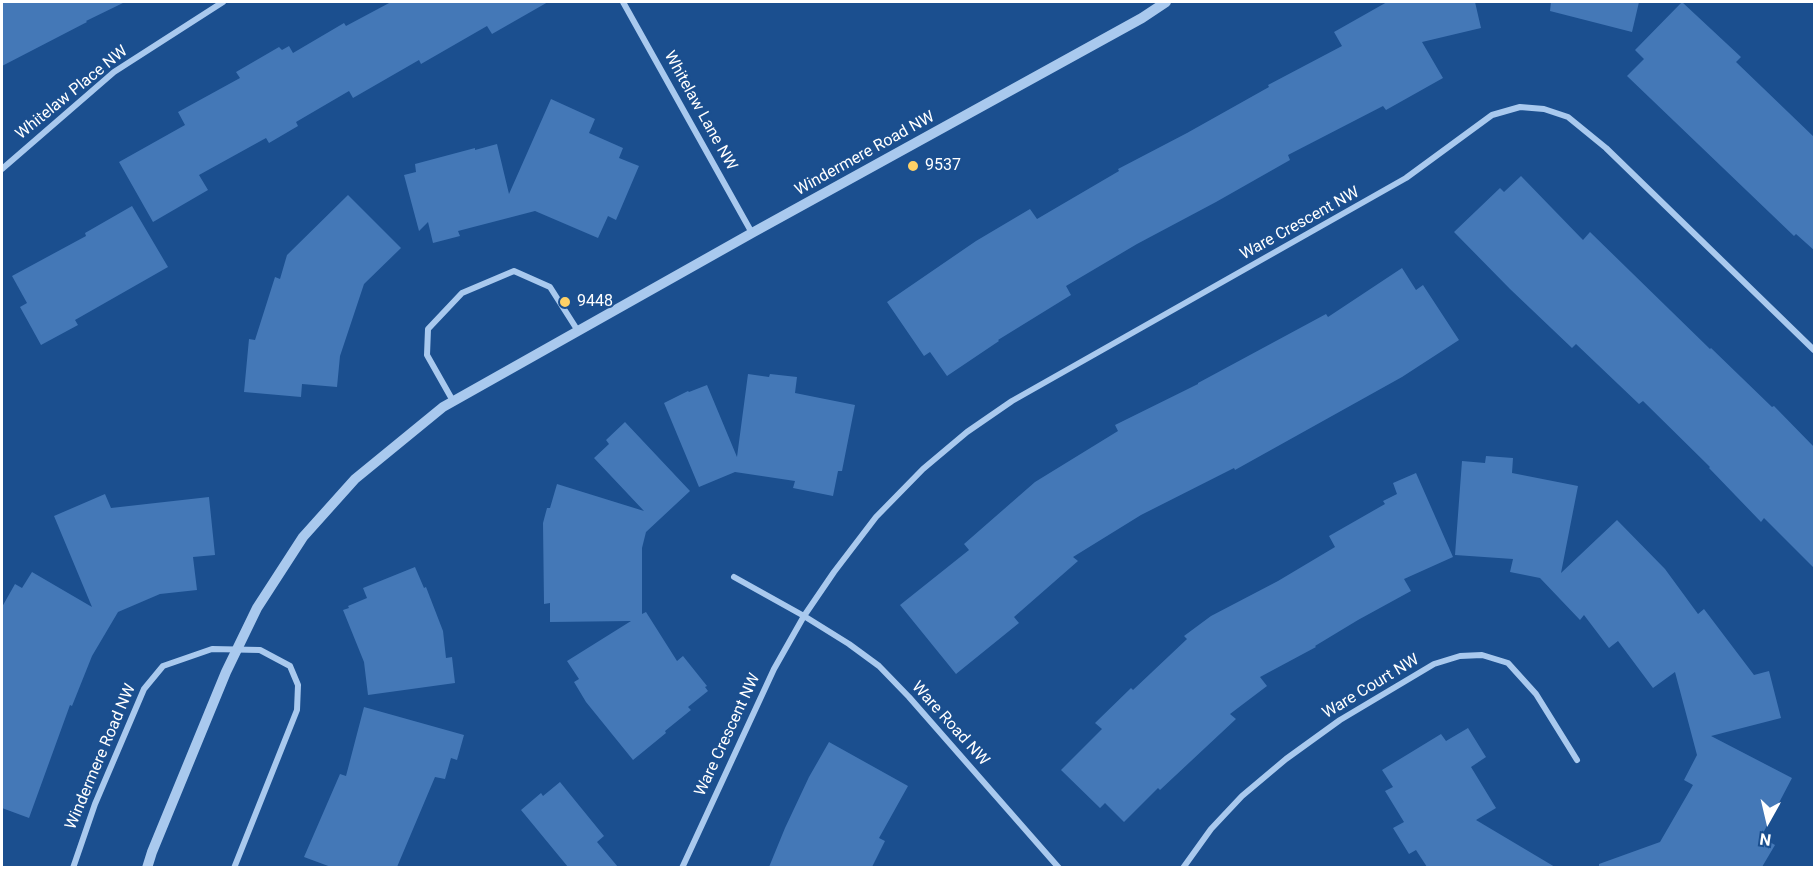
<!DOCTYPE html>
<html>
<head>
<meta charset="utf-8">
<style>
	body { margin:0 }
	#map { position:relative; width:1816px; height:869px; overflow:hidden; background:#1b4f8f; font-family:Roboto,sans-serif }
	canvas { display:block }
	.frame { position:absolute; inset:0; border:3px solid #fff; pointer-events:none }
	.north { position:absolute; left:1738px; top:791px; width:60px; height:60px; -webkit-text-stroke:4px #1b4f8f; paint-order:stroke; rotate:188deg; font-size:16px; font-weight:700; line-height:24px; text-align:center; color:#fff }
	.north::after { content:''; display:block; margin:auto; width:21px; height:27px; background:#fff; clip-path:polygon(50% 0,100% 100%,50% 72%,0 100%) }
</style>
</head>
<body>
<div id="map">
<canvas width="1816" height="869"></canvas>
<div class="frame"></div>
<div class="north">N</div>
</div>
<script>
const c = document.querySelector('canvas').getContext('2d');
c.lineJoin = 'round';
function fillPath(path, color) { c.fillStyle = color; c.fill(path, 'evenodd'); }
const poly = rows => new Path2D(rows.map(r => 'M' + r).join(''));
function stroke(path, color, width, dash) { c.strokeStyle = color; c.lineWidth = width; c.lineCap = dash ? 'butt' : 'round'; c.setLineDash(dash || []); c.stroke(path); }
function label(font, color, halo, rows, align = 'center') {
  c.font = font + ' Roboto,sans-serif'; c.lineWidth = 4.5; c.setLineDash([]); c.textBaseline = 'middle'; c.strokeStyle = halo; c.fillStyle = color; for (const [text, x, y, turn = 0] of rows) {
    c.save(); c.translate(x, y); c.rotate((+turn || 0) * Math.PI / 180); c.textAlign = isNaN(turn) ? turn : align; if (halo) c.strokeText(text, 0, 0); c.fillText(text, 0, 0); c.restore();
  }
}
fillPath(poly([
	[2,2,125,2,86,21,87,22,2,66],
	[391,2,548,2,492,34,487,26,421,64,419,60,353,98,349,91,296,122,298,126,269,143,266,138,199,175,208,190,153,222,119,162,185,125,178,112,240,78,236,72,279,47,282,50,289,46,293,53,344,23,346,26],
	[1387,2,1475,2,1481,28,1422,42,1443,78,1386,110,1383,106,1288,155,1290,160,1216,202,1137,244,1066,286,1071,295,998,340,999,341,947,376,930,352,924,356,887,302,976,241,1030,209,1037,219,1119,171,1118,169,1187,133,1269,87,1268,85,1342,46,1334,32],
	[1551,2,1639,2,1632,32,1550,11],
	[1682,2,1741,57,1736,62,1815,138,1815,251,1796,234,1794,236,1627,76,1644,59,1635,50],
	[551,99,595,119,589,133,623,148,619,158,639,166,616,220,608,216,598,238,535,211,458,231,460,236,433,243,428,222,419,231,404,175,416,172,415,164,475,148,475,150,497,144,509,194],
	[1521,176,1583,240,1590,232,1710,349,1711,348,1772,407,1774,406,1815,448,1815,569,1764,518,1761,522,1709,468,1710,467,1643,401,1639,404,1576,344,1572,348,1510,289,1454,232,1500,188,1504,192],
	[348,195,401,248,364,284,340,356,337,387,302,384,301,397,244,392,249,339,255,340,275,277,280,279,287,255],
	[132,206,168,267,75,320,78,325,41,345,20,307,27,303,12,276,86,236,85,233],
	[1402,268,1416,290,1423,285,1459,340,1402,377,1235,470,1234,468,1141,515,1073,557,1078,561,1014,617,1019,623,956,674,900,605,969,550,964,544,1035,482,1118,431,1115,425,1198,384,1198,383,1326,314,1328,317],
	[748,374,769,377,770,374,797,377,795,393,855,405,842,471,838,471,833,496,793,488,795,481,735,472,699,487,664,403,688,391,689,392,707,385,737,457],
	[625,422,690,491,646,532,642,548,642,614,646,612,677,661,683,656,707,686,705,687,708,691,688,707,691,710,665,731,666,733,633,760,586,702,574,682,579,679,567,661,631,621,550,622,550,603,544,604,543,523,547,508,550,508,557,484,644,511,594,458,609,444,606,440],
	[1486,456,1513,458,1512,473,1578,486,1561,573,1617,520,1665,569,1698,614,1704,609,1754,675,1769,671,1781,718,1711,736,1792,778,1761,837,1775,845,1762,867,1599,867,1599,864,1660,842,1693,785,1684,780,1697,755,1675,672,1653,688,1618,641,1609,648,1584,615,1580,620,1540,578,1510,572,1513,559,1455,555,1462,461,1485,463],
	[1416,473,1453,557,1404,579,1411,591,1358,620,1315,646,1316,647,1260,677,1267,686,1230,714,1236,719,1160,790,1158,788,1124,822,1105,803,1100,808,1061,770,1102,729,1095,723,1131,688,1133,690,1187,639,1184,636,1211,616,1278,581,1335,547,1329,536,1385,504,1383,501,1397,494,1393,483],
	[105,494,111,508,209,497,215,555,193,557,197,590,160,594,118,612,92,656,72,706,70,705,29,818,2,808,2,607,15,584,22,588,32,572,92,607,54,516],
	[415,567,424,588,426,587,443,631,446,658,452,657,455,683,368,695,364,662,343,610,349,608,348,606,367,598,363,588],
	[364,707,464,735,457,760,451,758,445,779,435,777,397,867,331,867,304,857,340,774,346,776],
	[1468,728,1486,757,1471,767,1496,808,1476,820,1555,867,1427,867,1416,850,1409,854,1393,828,1404,822,1385,791,1393,787,1382,770,1441,734,1446,741],
	[829,742,908,786,879,838,885,841,872,867,769,867,785,828,809,777],
	[560,782,604,836,597,842,618,867,568,867,521,810,541,793,543,796]
]), '#4478b7');
stroke(poly([
	[623,2,752,233],
	[2,169,114,72,223,2],
	[453,401,427,355,428,329,462,293,514,271,550,287,578,331],
	[734,577,804,616,849,644,879,666,909,697,1059,868],
	[73,868,95,804,144,689,163,666,212,649,260,650,290,666,298,685,297,710,234,868],
	[682,868,774,669,804,616,834,572,876,517,923,469,967,432,1012,401,1406,178,1492,115,1520,107,1544,109,1568,117,1606,148,1814,350],
	[1183,868,1211,829,1242,796,1286,759,1340,720,1434,664,1460,656,1482,655,1508,663,1536,694,1577,760]
]), '#a9c9ee', 6);
stroke(poly([
	[147,868,152,852,226,672,257,608,303,537,355,479,443,407,752,233,1142,18,1166,2]
]), '#a9c9ee', 10);
for (const [x, y, r, color] of [
	[913,166,6,"#ffd166"],
	[565,302,6,"#ffd166"]
]) { const dot = new Path2D(); dot.arc(x, y, r, 0, 2 * Math.PI); c.fillStyle = color; c.fill(dot); stroke(dot, '#1b4f8f', 2); }
label('16px', '#fff', '#1b4f8f', [
	["Whitelaw Place NW",72,93,-39],
	["Whitelaw Lane NW",700,111,61],
	["Windermere Road NW",865,154,-29],
	["Ware Crescent NW",1300,224,-29],
	["Ware Court NW",1371,687,-31],
	["Ware Road NW",950,724,48],
	["Ware Crescent NW",728,735,-65],
	["Windermere Road NW",101,757,-67]
]);
label('16px', '#fff', '#1b4f8f', [
	["9537",925,166],
	["9448",577,302]
], 'left');
</script>
</body>
</html>
